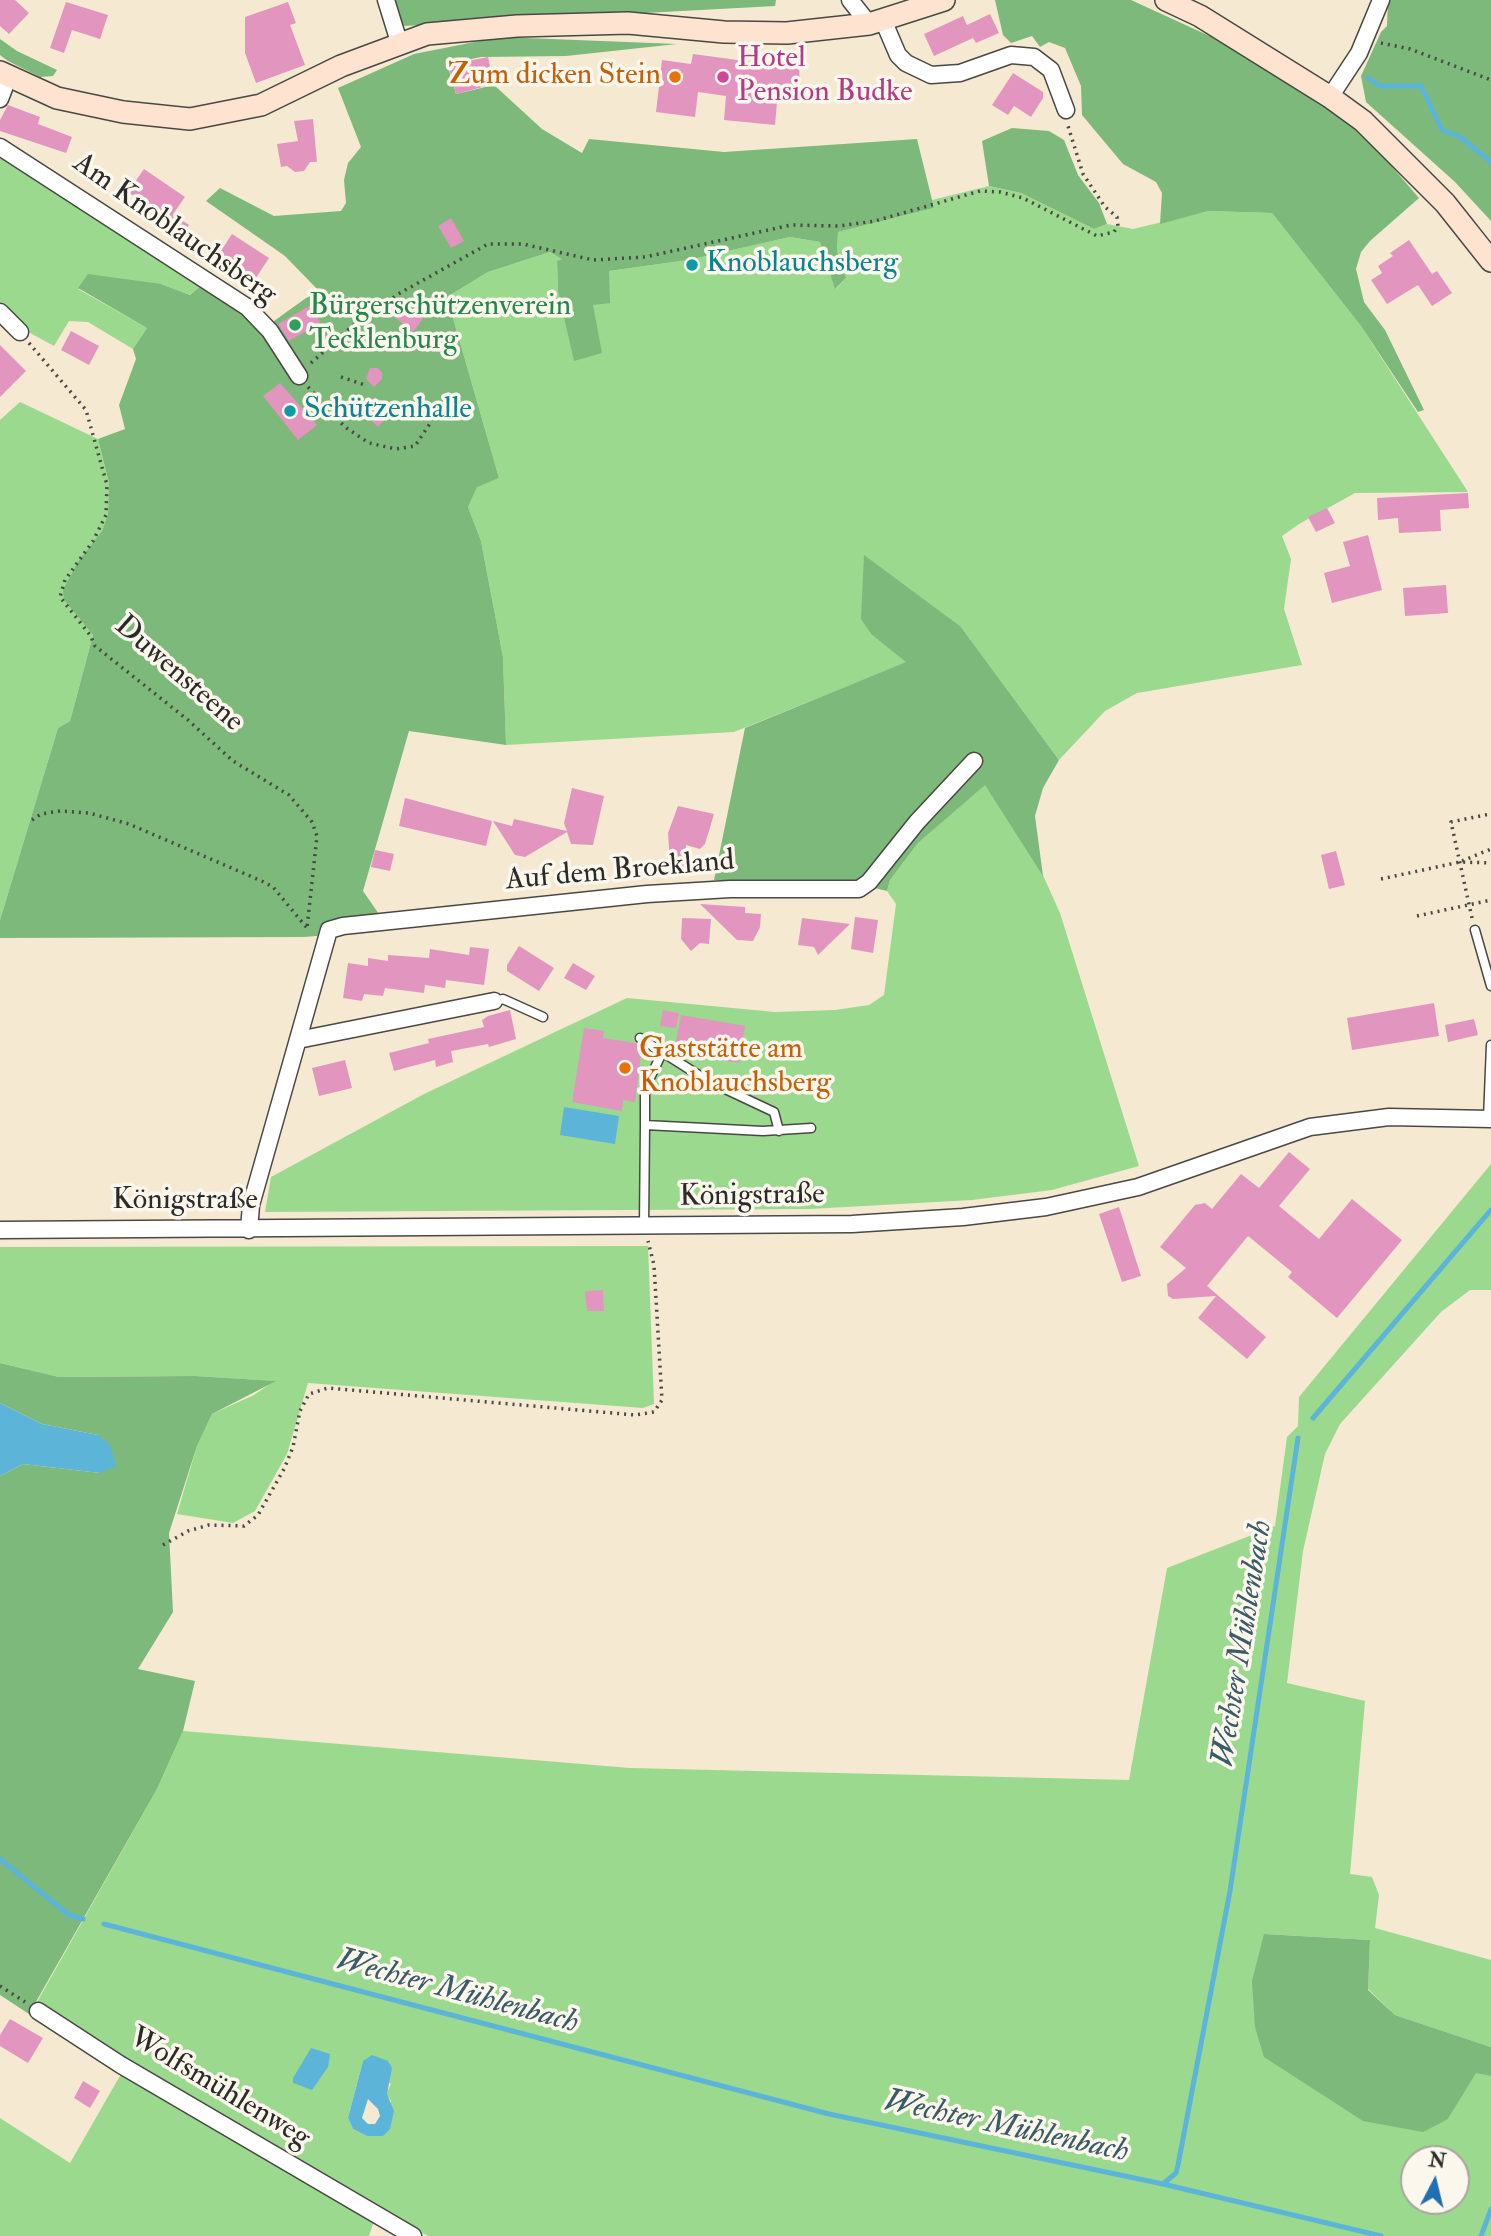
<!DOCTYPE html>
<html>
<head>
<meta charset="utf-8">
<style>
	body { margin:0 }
	#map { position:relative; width:1491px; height:2236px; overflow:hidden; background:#f5e9d2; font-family:"IM FELL Double Pica",serif }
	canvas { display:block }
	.north { position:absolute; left:1400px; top:2145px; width:70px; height:70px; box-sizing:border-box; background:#fbf7ec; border:2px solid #a8a59f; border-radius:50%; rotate:7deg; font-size:19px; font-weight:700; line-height:28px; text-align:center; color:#2b2b2b }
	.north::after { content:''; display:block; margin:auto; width:24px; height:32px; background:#1f6fb2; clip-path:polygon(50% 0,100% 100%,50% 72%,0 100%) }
</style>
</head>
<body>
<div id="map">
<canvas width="1491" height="2236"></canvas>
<div class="north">N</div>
</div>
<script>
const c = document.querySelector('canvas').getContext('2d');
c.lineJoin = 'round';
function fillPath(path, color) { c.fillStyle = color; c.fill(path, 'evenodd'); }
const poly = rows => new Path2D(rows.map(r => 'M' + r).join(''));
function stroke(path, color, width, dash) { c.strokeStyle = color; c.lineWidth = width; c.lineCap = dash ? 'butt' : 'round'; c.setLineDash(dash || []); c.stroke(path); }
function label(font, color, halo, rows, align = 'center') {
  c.font = font + ' "IM FELL Double Pica",serif'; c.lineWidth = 7; c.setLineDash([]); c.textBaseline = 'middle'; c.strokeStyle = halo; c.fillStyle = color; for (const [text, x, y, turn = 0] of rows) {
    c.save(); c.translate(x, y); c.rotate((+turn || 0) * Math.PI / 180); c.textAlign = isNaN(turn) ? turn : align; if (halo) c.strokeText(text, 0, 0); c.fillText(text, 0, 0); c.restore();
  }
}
fillPath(poly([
	[0,150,203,284,190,295,161,284,78,289,147,328,133,349,88,322,69,321,54,346,21,328,0,307],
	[989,186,1021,193,1094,229,1107,224,1133,229,1208,211,1272,213,1361,326,1468,492,1355,493,1299,524,1282,536,1291,559,1284,609,1302,665,1137,693,1105,711,1059,760,961,627,872,635,907,662,734,732,506,745,503,657,481,541,468,507,477,486,499,478,447,297,488,272,550,252,563,259,557,261,558,291,593,305,609,271,688,260,790,237,820,242,836,289,846,278,837,251,838,232,934,208,932,200],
	[20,402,98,439,109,483,108,514,102,531,79,560,64,600,93,635,70,721,58,728,0,920,0,420],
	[985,784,1037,862,1060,913,1139,1166,1052,1190,972,1200,810,1209,265,1212,271,1177,424,1094,627,998,775,1012,835,1010,869,1005,884,995,896,904,887,891,890,880,918,843],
	[1491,1164,1491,1290,1470,1290,1441,1312,1340,1424,1325,1454,1303,1551,1287,1683,1365,1701,1350,1874,1372,1877,1379,1895,1375,1928,1491,1960,1491,2047,1395,2015,1368,1989,1370,1940,1265,1934,1448,2119,1476,2072,1491,2076,1491,2236,428,2236,129,2062,37,2002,157,1789,183,1731,630,1768,1129,1780,1167,1568,1275,1526,1287,1437,1298,1426,1299,1397],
	[363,2061,391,2084,386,2094,391,2101,383,2136,367,2136,353,2129,348,2118],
	[1414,2159,1456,2159,1456,2201,1414,2201],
	[648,1246,654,1404,643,1408,308,1383,287,1454,255,1511,233,1523,177,1514,197,1446,212,1414,254,1395,274,1381,195,1376,59,1377,0,1363,0,1247],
	[121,2074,374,2221,369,2236,0,2236,0,2118,70,2163]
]), '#9bd98f');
fillPath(poly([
	[394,0,776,0,775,6,403,26,396,13],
	[995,0,1131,0,1227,44,1357,126,1419,198,1370,241,1361,252,1356,269,1364,302,1385,330,1424,410,1418,412,1361,326,1272,213,1208,211,1160,224,1162,193,1156,182,1123,164,1082,115,1081,86,1065,48,1049,42,1040,47,1032,36,1011,43,1003,35],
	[1388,0,1491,0,1491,221,1455,182,1366,102,1361,76,1381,32,1387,26],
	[500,37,677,44,566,56,481,57,447,64,456,94,494,85,542,129,582,153,589,139,724,152,917,139,934,208,838,232,837,251,846,278,835,289,820,242,790,237,688,260,609,271,610,303,593,305,602,353,574,361,558,291,557,261,562,259,550,252,488,272,447,297,499,478,477,487,468,507,481,541,503,657,506,745,409,731,363,891,390,930,304,937,0,938,0,920,58,728,70,721,93,635,64,600,63,590,79,560,102,531,108,514,109,483,98,439,125,429,119,405,136,359,133,349,147,328,78,288,88,274,161,284,190,295,203,284,267,326,306,298,320,292,285,256,206,201,220,188,274,216,341,211,346,203,344,180,348,163,361,147,338,88,414,54],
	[0,39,17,51,57,70,53,76,40,77,8,61,0,55],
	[1012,128,1049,131,1064,140,1078,175,1099,203,1107,224,1094,229,1021,193,989,186,982,141],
	[864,555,961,627,1059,760,1043,788,1035,816,1043,876,985,785,918,843,890,880,887,891,846,881,714,880,745,728,906,662,872,635,861,619],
	[0,1363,59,1377,195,1376,276,1381,212,1414,197,1446,169,1533,173,1612,138,1669,195,1681,183,1731,157,1789,29,2014,0,1995,0,1476,23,1464,100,1473,98,1435,42,1424,0,1403],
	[1264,1934,1370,1940,1368,1990,1395,2015,1491,2047,1491,2076,1476,2073,1448,2119,1423,2132,1363,2121,1264,2057,1255,2027,1252,1981]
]), '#7cb97a');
fillPath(poly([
	[564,1107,619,1116,615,1144,560,1135],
	[0,1403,42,1424,98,1435,110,1445,116,1466,100,1473,23,1464,0,1476],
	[311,2048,330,2054,328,2067,312,2090,293,2083,293,2078],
	[372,2055,388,2061,392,2068,387,2094,394,2111,390,2129,383,2136,367,2136,353,2129,348,2118,363,2061],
	[368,2099,378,2109,380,2116,375,2124,368,2124,362,2118]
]), '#5cb5d9');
stroke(poly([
	[1368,78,1380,86,1421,86,1442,130,1460,137,1491,162],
	[1313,1418,1491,1210],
	[0,1859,69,1915,83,1919],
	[104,1924,829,2114,1163,2184,1176,2173,1178,2165,1230,1891,1298,1438],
	[1163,2184,1381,2236],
	[1481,2236,1491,2209]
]), '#5cb5d9', 5);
fillPath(poly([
	[0,0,15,0,29,13,9,34,0,26],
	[66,2,108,15,100,39,72,30,64,53,50,48],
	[288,2,296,23,290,25,305,65,256,83,245,53,245,17],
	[990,14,999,33,976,43,973,38,934,56,924,34,963,16,967,25],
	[693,54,782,66,781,59,799,59,800,101,777,102,775,125,724,120,726,96,698,92,695,117,656,112,662,60,691,64],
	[488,57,494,84,456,94,448,65],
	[1013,73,1043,92,1043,98,1031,117,1014,106,1008,115,992,105],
	[8,105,40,117,38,124,72,137,66,153,0,131,0,120],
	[313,119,317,162,310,162,304,171,295,172,287,166,281,167,277,144,298,141,294,121],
	[144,169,185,197,173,214,189,225,179,239,140,212,145,204,128,192],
	[451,218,464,241,451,248,438,226],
	[232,234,269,258,254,281,217,257],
	[1409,240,1432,274,1437,271,1452,293,1432,306,1418,285,1387,304,1371,280,1382,273,1378,266,1393,256,1390,253],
	[404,303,423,319,413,332,393,316],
	[311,305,320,323,289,341,278,324],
	[71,331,99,346,89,365,61,350],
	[0,345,26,371,0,397],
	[370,368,377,368,382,372,382,379,374,387,366,379],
	[280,383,317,425,298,440,263,396],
	[375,397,391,413,378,427,362,412],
	[1468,493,1469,508,1440,510,1441,531,1399,533,1398,518,1378,520,1377,498],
	[1327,508,1335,523,1316,532,1308,517],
	[1368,535,1382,590,1332,603,1324,573,1350,566,1343,542],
	[1446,585,1448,613,1405,616,1403,588],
	[572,788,604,796,593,845,571,844,567,832,525,857,515,855,493,821,512,826,514,819,567,831,564,823],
	[405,798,492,821,486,846,399,826],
	[678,806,714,814,705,844,700,849,686,845,688,876,671,877,668,833],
	[375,850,394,854,390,871,371,867],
	[1336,851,1345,885,1329,889,1321,855],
	[700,904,745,907,745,913,761,914,760,927,753,941,737,940],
	[855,917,878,920,873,953,851,949],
	[682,918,711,919,709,944,700,943,691,951,681,939],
	[802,918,850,924,818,955,814,947,798,945],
	[519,946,554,968,539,991,507,971,507,965],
	[470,947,489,949,484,985,446,980,445,988,425,985,424,993,385,988,383,996,364,994,362,1001,343,998,348,963,368,966,368,958,388,961,388,955,429,958,430,949,469,955],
	[573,963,595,976,586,990,564,978],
	[1434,1003,1439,1036,1352,1050,1347,1018],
	[510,1010,516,1039,489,1047,488,1044,451,1051,453,1062,436,1067,435,1060,394,1071,389,1053,429,1043,428,1039,484,1027,482,1020,488,1016],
	[663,1010,679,1013,676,1028,660,1026],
	[681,1015,745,1026,739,1063,674,1052],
	[1474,1019,1478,1035,1448,1042,1445,1025],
	[584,1028,604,1031,603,1038,635,1043,642,1047,635,1102,623,1100,622,1111,572,1102],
	[345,1060,352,1088,319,1096,312,1068],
	[1289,1152,1310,1169,1279,1206,1319,1239,1352,1199,1402,1240,1337,1318,1288,1277,1292,1272,1248,1236,1207,1286,1266,1337,1247,1359,1198,1318,1216,1296,1173,1299,1168,1296,1167,1284,1186,1268,1160,1247,1195,1205,1205,1203,1212,1209,1241,1174,1259,1188],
	[1119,1207,1141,1276,1122,1282,1099,1214],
	[603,1290,604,1311,587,1311,585,1291],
	[10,2019,43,2038,28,2063,0,2046,0,2035],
	[83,2081,100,2091,90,2108,74,2098]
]), '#e295bf');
const service = poly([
	[1475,930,1491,986],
	[494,1001,503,999,543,1017],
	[640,1038,708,1081,774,1112,779,1131],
	[1488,1119,1491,1045],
	[645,1125,645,1088,662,1053],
	[644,1226,645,1125,763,1131,811,1128]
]);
const minor = poly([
	[386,0,399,42],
	[850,0,869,24],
	[883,20,898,55,906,63,931,75,960,73,1011,55,1034,57,1051,70,1066,110],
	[1330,97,1359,53,1381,0],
	[0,99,8,78],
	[0,147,247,307,270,331,299,376],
	[0,312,20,332],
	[298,1040,494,1001],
	[0,1230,852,1224,963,1217,1046,1207,1138,1187,1310,1127,1389,1117,1491,1119],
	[249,1230,251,1205,329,930,343,926,647,894,730,889,859,889,869,882,917,822,974,761],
	[38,2011,121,2065,413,2236]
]);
const secondary = poly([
	[1166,0,1200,16,1330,97,1363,121,1445,203,1491,261],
	[0,72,57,98,123,112,190,119,261,105,341,66,427,34,517,26,628,23,724,32,787,33,869,24,944,0]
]);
stroke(service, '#494844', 11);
stroke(minor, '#494844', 19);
stroke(secondary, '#494844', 24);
stroke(poly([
	[1381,43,1410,49,1491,80],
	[29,343,86,410,107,485,106,515,93,541,65,580,60,597,90,635,95,646,188,720,233,761,289,795,312,822,317,836,307,928],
	[311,363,356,323,400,293,488,244,523,244,593,260,645,257,791,225,839,226,875,221,980,191,1000,192,1023,198,1097,236,1114,232,1118,226,1117,217,1105,207,1083,174,1068,126],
	[341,377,365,385],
	[308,387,345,427,369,443,396,449,415,446,431,422],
	[32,820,41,814,60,811,89,813,129,824,264,882,273,887,307,928],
	[1462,861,1491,849],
	[1381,879,1460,862,1491,863],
	[1417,916,1491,900],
	[1472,918,1451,822,1490,814],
	[163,1545,188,1531,209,1525,244,1526,258,1515,284,1469,293,1447,300,1411,309,1394,328,1388,635,1415,654,1412,662,1400,654,1265,648,1241],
	[0,1986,25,2002]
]), '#494844', 3.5, [2, 5]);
stroke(service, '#fff', 8);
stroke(minor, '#fff', 16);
stroke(secondary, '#fee3d1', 21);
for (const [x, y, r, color] of [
	[675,77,7,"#e8710a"],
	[723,77,7,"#d1479c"],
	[692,265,7,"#0f9aa8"],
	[295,325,7,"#2e9e5b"],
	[290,411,7,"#0f9aa8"],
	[625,1068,7,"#e8710a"]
]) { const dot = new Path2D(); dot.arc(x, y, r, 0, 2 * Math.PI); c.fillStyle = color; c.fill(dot); stroke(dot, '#fbf7ec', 2.5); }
label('30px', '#b23c85', '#fbf7ec', [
	["Hotel",737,60],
	["Pension Budke",737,94]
], 'left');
label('30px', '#c56008', '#fbf7ec', [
	["Zum dicken Stein",661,77],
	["Gaststätte am",639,1051,"left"],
	["Knoblauchsberg",639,1085,"left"]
], 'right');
label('30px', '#2b2b2b', '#fbf7ec', [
	["Am Knoblauchsberg",174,230,35],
	["Duwensteene",178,675,41],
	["Auf dem Broekland",620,872,-5],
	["Königstraße",752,1197,-1],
	["Königstraße",185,1202],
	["Wolfsmühlenweg",219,2089,31]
]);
label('30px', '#0d838f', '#fbf7ec', [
	["Knoblauchsberg",706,265],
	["Schützenhalle",304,411]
], 'left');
label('30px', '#27864d', '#fbf7ec', [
	["Bürgerschützenverein",309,308],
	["Tecklenburg",309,342]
], 'left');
label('italic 32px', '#3c5b68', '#fbf7ec', [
	["Wechter Mühlenbach",1244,1644,-81],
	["Wechter Mühlenbach",457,1993,15],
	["Wechter Mühlenbach",1006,2128,12]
]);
</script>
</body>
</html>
